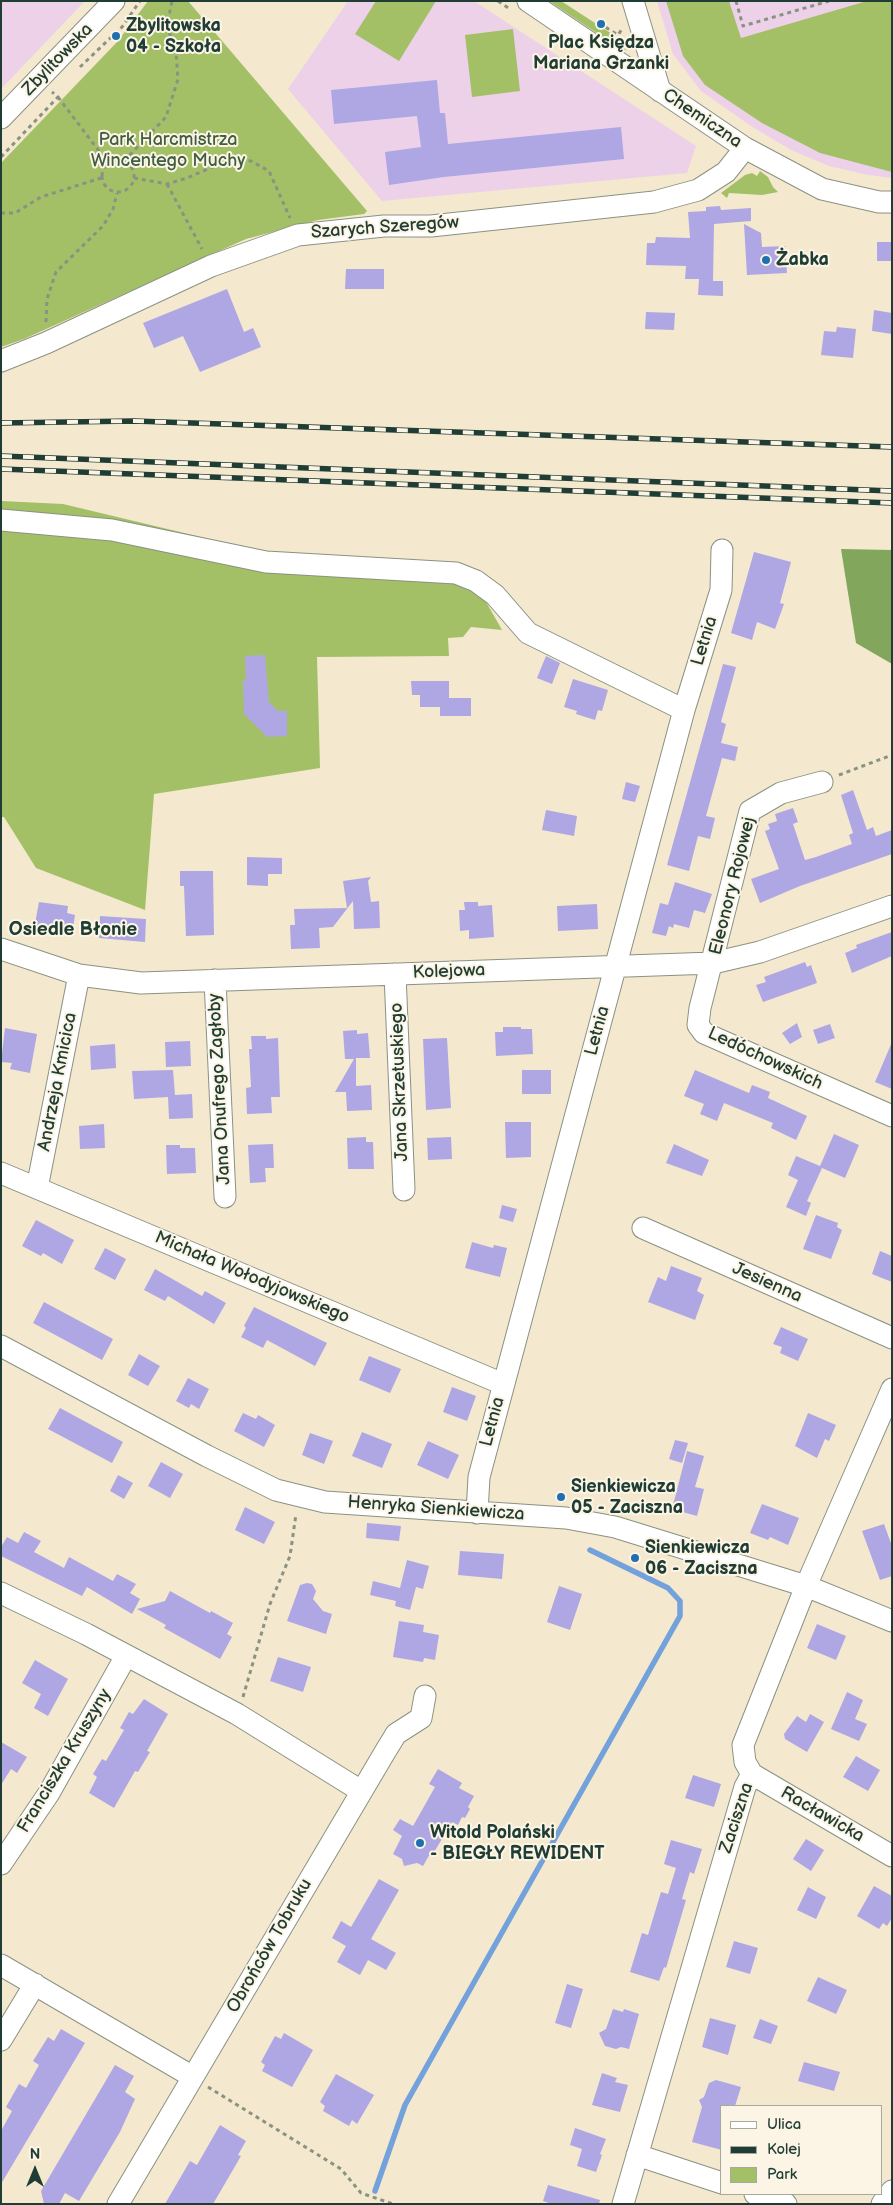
<!DOCTYPE html>
<html>
<head>
<meta charset="utf-8">
<style>
	body { margin:0 }
	#map { position:relative; width:893px; height:2205px; overflow:hidden; background:#f4e8cf; font-family:"Balsamiq Sans",sans-serif }
	canvas { display:block }
	.frame { position:absolute; inset:0; border:2px solid #1f3d34; pointer-events:none }
	.legend { position:absolute; left:720px; top:2105px; width:162px; height:90px; box-sizing:border-box; background:#fcf5e5; border:1px solid #a4ab9e; margin:0; padding:6px 9px; list-style:none; font-size:15px; color:#1f3d34 }
	.legend li { display:flex; align-items:center; gap:10px; height:25px }
	.legend b { width:25px; border:1px solid #a4ab9e }
	.north { position:absolute; left:10px; top:2145px; width:50px; height:50px; -webkit-text-stroke:4px #fcf5e5; paint-order:stroke; rotate:0deg; font-size:14px; font-weight:700; line-height:20px; text-align:center; color:#1f3d34 }
	.north::after { content:''; display:block; margin:auto; width:18px; height:22px; background:#1f3d34; clip-path:polygon(50% 0,100% 100%,50% 72%,0 100%) }
</style>
</head>
<body>
<div id="map">
<canvas width="893" height="2205"></canvas>
<div class="frame"></div>
<ul class="legend">
<li><b style="height:6px;background:#fff"></b>Ulica</li>
<li><b style="height:6px;background:#1f3d34"></b>Kolej</li>
<li><b style="height:14px;background:#a3c067"></b>Park</li>
</ul>
<div class="north">N</div>
</div>
<script>
const c = document.querySelector('canvas').getContext('2d');
c.lineJoin = 'round';
function fillPath(path, color) { c.fillStyle = color; c.fill(path, 'evenodd'); }
const poly = rows => new Path2D(rows.map(r => 'M' + r).join(''));
function stroke(path, color, width, dash) { c.strokeStyle = color; c.lineWidth = width; c.lineCap = dash ? 'butt' : 'round'; c.setLineDash(dash || []); c.stroke(path); }
function label(font, color, halo, rows, align = 'center') {
  c.font = font + ' "Balsamiq Sans",sans-serif'; c.lineWidth = 4; c.setLineDash([]); c.textBaseline = 'middle'; c.strokeStyle = halo; c.fillStyle = color; for (const [text, x, y, turn = 0] of rows) {
    c.save(); c.translate(x, y); c.rotate((+turn || 0) * Math.PI / 180); c.textAlign = isNaN(turn) ? turn : align; if (halo) c.strokeText(text, 0, 0); c.fillText(text, 0, 0); c.restore();
  }
}
fillPath(poly([
	[1,1,85,1,1,89],
	[348,1,474,1,696,146,687,173,382,201,288,89],
	[657,1,892,1,892,178,868,175,829,166,791,150,751,126,701,91,673,54]
]), '#edd1e9');
fillPath(poly([
	[148,1,188,1,367,211,364,214,318,220,246,239,24,339,1,347,1,163,118,41],
	[376,1,436,1,399,61,355,34],
	[549,1,561,1,612,34,610,39,627,50,622,50],
	[666,1,729,1,741,38,867,1,892,1,892,172,820,153,762,123,705,85,683,56],
	[513,29,520,91,472,97,465,35],
	[760,171,768,177,773,187,778,192,762,195,729,193,727,198,721,193,745,175,752,173,757,176],
	[1,501,63,504,343,571,466,581,485,600,502,630,471,627,463,637,448,638,449,656,317,657,320,768,154,794,145,910,36,868,4,817,1,817]
]), '#a3c067');
fillPath(poly([
	[841,549,892,550,892,664,856,643]
]), '#82a65c');
stroke(poly([
	[375,2191,405,2105,680,1616,680,1601,668,1588,590,1550]
]), '#72a1db', 5.5);
fillPath(poly([
	[437,80,440,113,445,113,448,144,621,127,624,159,444,177,389,185,385,152,421,147,417,116,334,124,331,90],
	[720,206,721,210,751,208,751,221,714,224,713,281,723,281,723,296,698,295,699,279,685,279,686,266,646,265,647,243,655,243,656,237,690,238,688,212,706,211,706,207],
	[744,224,761,233,762,247,785,246,787,273,747,275],
	[877,242,892,242,892,261,877,261],
	[346,269,384,269,384,289,345,289],
	[227,289,244,332,253,328,261,347,200,372,183,336,154,348,143,323],
	[874,310,892,313,892,334,872,331],
	[646,312,675,313,674,330,645,329],
	[837,327,856,329,853,358,821,355,824,331,836,332],
	[754,552,791,562,780,603,784,604,775,629,757,622,752,640,731,633],
	[265,655,269,702,278,711,287,711,287,736,267,737,244,714,243,680,246,680,245,656],
	[546,656,560,663,552,684,537,678],
	[723,664,736,667,721,722,726,724,721,743,738,747,735,761,722,758,706,816,715,818,710,839,698,836,689,871,667,865],
	[573,679,608,690,602,711,598,710,595,720,576,714,577,711,564,707],
	[411,681,449,681,449,698,471,698,471,716,440,716,440,707,420,707,420,695,412,695],
	[626,782,640,786,635,802,622,799],
	[853,790,867,830,873,827,876,836,892,830,892,854,800,886,760,903,751,879,779,869,765,831,770,829,768,824,777,821,775,814,793,808,798,822,793,824,805,860,816,857,852,844,849,835,853,833,841,795],
	[546,810,577,816,574,836,542,830],
	[247,857,282,858,282,874,268,874,268,886,247,885],
	[180,871,213,871,214,935,186,936,184,886,180,886],
	[371,877,368,881,371,902,379,901,380,928,354,929,353,901,333,927,319,928,320,948,291,949,290,925,295,925,294,909,347,908,343,881],
	[675,882,712,894,705,913,694,910,689,928,674,924,673,928,669,926,666,936,652,933,660,903,668,905],
	[39,902,68,906,67,913,75,915,72,935,34,929],
	[464,902,478,902,478,906,492,905,494,937,469,939,469,930,460,931,459,910,465,910],
	[597,904,598,929,558,931,557,906],
	[100,916,146,919,145,942,99,938],
	[892,932,892,956,852,973,845,953,857,948,856,945],
	[805,962,807,967,811,965,817,983,763,1002,756,985,766,982,764,977],
	[797,1023,802,1037,790,1044,782,1033],
	[830,1024,835,1038,818,1044,813,1030],
	[503,1027,521,1027,521,1029,532,1029,533,1054,496,1056,495,1032,503,1032],
	[5,1028,37,1034,30,1073,10,1069,12,1063,1,1062],
	[357,1030,357,1034,368,1033,370,1058,356,1058,356,1086,371,1085,372,1110,347,1111,346,1092,335,1092,354,1059,345,1059,343,1031],
	[251,1036,266,1036,266,1039,278,1038,280,1097,271,1097,272,1113,247,1114,246,1088,251,1087,249,1049,252,1049],
	[447,1038,451,1108,426,1110,423,1039],
	[190,1041,191,1066,166,1067,165,1042],
	[892,1042,892,1089,875,1082],
	[115,1044,116,1068,91,1070,90,1046],
	[173,1070,175,1095,192,1094,193,1118,169,1119,168,1097,134,1099,132,1071],
	[522,1070,551,1070,551,1094,522,1094],
	[695,1070,749,1093,752,1085,770,1092,768,1098,807,1116,796,1140,771,1128,773,1123,724,1103,717,1121,700,1114,704,1104,684,1096],
	[505,1122,531,1122,531,1157,506,1158],
	[104,1124,105,1148,80,1149,79,1126],
	[834,1134,859,1145,845,1178,822,1168,807,1201,811,1203,806,1216,786,1207,798,1180,788,1175,796,1156,820,1166],
	[366,1137,366,1142,373,1142,374,1169,348,1169,347,1138],
	[451,1137,452,1159,428,1160,427,1138],
	[273,1144,274,1168,265,1168,266,1182,250,1183,248,1145],
	[674,1144,709,1160,702,1176,666,1163],
	[166,1145,180,1145,180,1148,195,1148,196,1173,167,1174],
	[502,1205,517,1209,513,1222,499,1218],
	[816,1215,838,1223,837,1227,842,1230,831,1259,803,1249],
	[36,1220,74,1240,62,1264,43,1253,41,1256,22,1246],
	[472,1242,493,1248,494,1245,507,1248,500,1277,465,1268],
	[105,1248,126,1259,115,1280,94,1269],
	[880,1251,892,1256,892,1282,872,1274],
	[671,1266,702,1278,697,1291,704,1295,695,1320,648,1302,658,1277,666,1281],
	[155,1269,202,1296,205,1291,226,1303,214,1324,168,1296,165,1301,144,1290],
	[44,1302,113,1339,102,1360,33,1323],
	[254,1307,327,1343,315,1366,267,1340,263,1348,241,1337,246,1328,244,1326],
	[781,1327,808,1339,798,1361,780,1353,782,1347,773,1344],
	[139,1354,160,1366,148,1386,128,1375],
	[369,1356,401,1369,390,1393,359,1380],
	[188,1378,209,1389,199,1409,191,1404,189,1408,176,1401],
	[452,1387,476,1396,467,1421,443,1412],
	[60,1408,123,1442,112,1463,48,1429],
	[243,1413,256,1419,258,1415,275,1425,264,1447,234,1431],
	[808,1413,836,1425,829,1441,825,1439,817,1458,795,1446],
	[362,1432,392,1444,382,1468,352,1456],
	[310,1433,333,1441,324,1464,302,1455],
	[675,1440,688,1443,682,1463,669,1459],
	[428,1441,459,1455,448,1479,417,1465],
	[687,1451,704,1456,695,1487,704,1489,697,1516,672,1509],
	[161,1462,183,1474,170,1498,148,1486],
	[118,1475,133,1483,124,1499,110,1491],
	[762,1504,799,1518,788,1545,770,1537,768,1540,750,1533],
	[245,1507,275,1522,264,1544,235,1530],
	[367,1523,401,1526,399,1541,366,1538],
	[884,1524,892,1546,892,1576,880,1580,862,1531],
	[24,1532,41,1541,34,1552,64,1568,69,1557,113,1581,117,1574,136,1584,130,1593,140,1599,132,1614,87,1587,82,1596,1,1556,1,1547,7,1537,18,1543],
	[460,1551,504,1554,502,1579,458,1575],
	[407,1560,429,1566,423,1589,416,1587,410,1610,395,1606,396,1601,370,1595,373,1581,400,1588],
	[307,1583,312,1584,316,1591,313,1599,323,1611,332,1614,326,1634,287,1621,300,1585],
	[559,1586,582,1594,570,1630,547,1622],
	[170,1591,210,1613,211,1611,233,1623,227,1634,232,1637,220,1659,164,1628,166,1625,137,1609,165,1601],
	[399,1621,424,1625,423,1632,439,1635,435,1660,424,1658,423,1662,393,1657],
	[817,1624,846,1636,836,1660,807,1648],
	[278,1657,311,1667,303,1692,270,1681],
	[35,1660,68,1679,48,1716,34,1708,41,1694,22,1683],
	[847,1692,863,1700,855,1719,867,1724,859,1741,831,1729],
	[144,1699,168,1714,147,1751,150,1752,138,1772,135,1771,114,1808,89,1793,97,1777,93,1774,102,1759,106,1761,124,1730,120,1728,129,1712,133,1714],
	[810,1714,824,1722,807,1752,785,1739,784,1734,797,1716,806,1722],
	[1,1742,27,1757,17,1773,11,1769,1,1785],
	[856,1756,880,1770,868,1791,843,1777],
	[438,1769,462,1783,459,1788,474,1796,468,1807,470,1809,465,1818,462,1817,458,1825,452,1822,433,1854,431,1852,423,1866,417,1863,404,1866,402,1859,393,1854,402,1836,393,1830,400,1819,413,1826,435,1787,429,1784],
	[693,1775,721,1784,714,1807,685,1798],
	[806,1839,824,1850,811,1871,793,1859],
	[671,1840,702,1849,694,1874,690,1872,682,1899,686,1900,666,1968,664,1967,659,1981,630,1972,642,1933,648,1935,661,1892,668,1894,676,1868,664,1864],
	[379,1879,399,1890,371,1939,396,1953,386,1970,368,1960,360,1975,337,1962,346,1946,332,1938,341,1921,351,1927],
	[874,1886,892,1896,892,1918,887,1926,883,1923,879,1929,857,1916],
	[808,1887,826,1897,816,1919,797,1910],
	[734,1941,758,1948,750,1974,726,1967],
	[818,1977,847,1990,836,2014,807,2001],
	[567,1984,583,1989,571,2028,555,2023],
	[613,2009,623,2012,624,2009,639,2014,629,2049,621,2047,616,2049,605,2046,599,2033,606,2029],
	[710,2018,736,2025,728,2055,702,2047],
	[760,2019,778,2026,771,2044,753,2038],
	[61,2029,85,2043,1,2184,1,2131,12,2111,6,2107,19,2084,26,2088,39,2065,33,2061,48,2037,54,2041],
	[284,2033,313,2050,292,2087,262,2071,265,2065,261,2062,275,2036,281,2039],
	[804,2062,840,2072,834,2091,798,2081],
	[115,2065,134,2076,125,2092,135,2099,120,2132,79,2201,65,2193,59,2204,44,2204,41,2191],
	[602,2073,617,2078,615,2082,628,2085,620,2112,592,2105],
	[336,2074,374,2095,357,2124,352,2120,349,2126,323,2111,325,2106,320,2102],
	[716,2080,741,2087,735,2106,722,2106,722,2150,692,2142,702,2107,699,2100,704,2097,709,2083],
	[220,2125,246,2141,238,2155,241,2156,213,2204,165,2204,190,2161,197,2165],
	[575,2128,606,2139,600,2154,602,2155,596,2172,577,2166,582,2149,570,2145],
	[548,2185,600,2200,599,2204,552,2204,543,2201]
]), '#afa7e3');
const minor = poly([
	[528,1,745,148,822,189,879,202,892,202],
	[633,1,660,91],
	[1,118,114,1],
	[1,361,46,343,211,266,298,235,384,226,431,226,654,202,698,190,726,172,745,148],
	[1,520,112,530,266,562,456,573,476,581,495,595,528,633,684,710],
	[822,782,781,793,750,811,700,1008,698,1025,704,1033,892,1116],
	[1,949,79,975,141,983,713,963,760,952,892,906],
	[395,974,404,1190],
	[215,980,225,1197],
	[1,1173,503,1384],
	[37,1188,79,975],
	[643,1228,892,1338],
	[1,1346,207,1456,276,1490,325,1502,566,1518,615,1527,806,1586,892,1621],
	[892,1389,806,1586,743,1745,745,1762,752,1774,892,1856],
	[477,1513,479,1477,684,710,721,590,722,550],
	[1,1593,86,1634,237,1714,361,1791],
	[1,1864,49,1793,126,1656],
	[1,1965,193,2077],
	[1,2040,35,1984],
	[637,2155,722,2183],
	[755,2194,786,2204],
	[118,2204,385,1752,396,1734,421,1718,425,1696],
	[623,2204,745,1787,752,1774],
	[882,2204,892,2191]
]);
stroke(minor, '#8a9282', 23);
stroke(poly([
	[498,1,510,9],
	[736,1,743,26,829,1],
	[599,23,618,35,622,29],
	[80,67,122,27,140,1],
	[58,97,108,163],
	[1,157,58,97,52,92],
	'102 176a16 16 0 1 1 32 0a16 16 0 1 1-32 0Z',
	[124,161,166,117,178,79,176,52,167,26,172,1],
	[134,178,167,184,187,178,231,159,251,161,269,171,290,218],
	[167,184,202,249],
	[1,213,15,213,41,197,101,178],
	[46,322,47,299,56,272,103,226,113,209,117,193],
	[839,775,892,755],
	[243,1697,270,1604,290,1556,296,1514],
	[208,2087,341,2169,361,2193,393,2204]
]), '#8a9282', 3, [4, 4]);
stroke(minor, '#fff', 21);
const rail = poly([
	[1,423,134,421,892,447],
	[1,456,892,491],
	[1,469,892,503]
]);
stroke(rail, '#1f3d34', 5.5);
stroke(rail, '#fcf5e5', 4, [11]);
for (const [x, y, r, color] of [
	[601,24,5,"#1f6fb2"],
	[116,36,5,"#1f6fb2"],
	[766,260,5,"#1f6fb2"],
	[561,1497,5,"#1f6fb2"],
	[635,1558,5,"#1f6fb2"],
	[420,1843,5,"#1f6fb2"]
]) { const dot = new Path2D(); dot.arc(x, y, r, 0, 2 * Math.PI); c.fillStyle = color; c.fill(dot); stroke(dot, '#fcf5e5', 2); }
label('bold 18px', '#1f3d34', '#fcf5e5', [
	["Zbylitowska",126,26],
	["04 - Szkoła",126,47],
	["Plac Księdza",601,43,"center"],
	["Mariana Grzanki",601,64,"center"],
	["Żabka",776,260],
	["Sienkiewicza",571,1487],
	["05 - Zaciszna",571,1508],
	["Sienkiewicza",645,1548],
	["06 - Zaciszna",645,1569],
	["Witold Polański",430,1833],
	["- BIEGŁY REWIDENT",430,1854]
], 'left');
label('18px', '#1f3d34', '#fcf5e5', [
	["Zbylitowska",58,60,-46],
	["Chemiczna",702,119,34],
	["Szarych Szeregów",385,228,-4],
	["Letnia",705,641,-73],
	["Eleonory Rojowej",733,886,-76],
	["Kolejowa",449,972,-2],
	["Letnia",598,1031,-75],
	["Ledóchowskich",765,1059,25],
	["Andrzeja Kmicica",58,1082,-79],
	["Jana Skrzetuskiego",400,1082,-92],
	["Jana Onufrego Zagłoby",220,1089,-93],
	["Michała Wołodyjowskiego",252,1278,23],
	["Jesienna",767,1283,24],
	["Letnia",493,1422,-75],
	["Henryka Sienkiewicza",436,1509,4],
	["Franciszka Kruszyny",65,1761,-59],
	["Racławicka",822,1815,30],
	["Zaciszna",737,1818,-72],
	["Obrońców Tobruku",270,1946,-60]
]);
label('18px', '#405e41', '#fcf5e5', [
	["Park Harcmistrza",168,140],
	["Wincentego Muchy",168,161]
]);
label('bold 19px', '#1f3d34', '#fcf5e5', [
	["Osiedle Błonie",73,930]
]);
</script>
</body>
</html>
